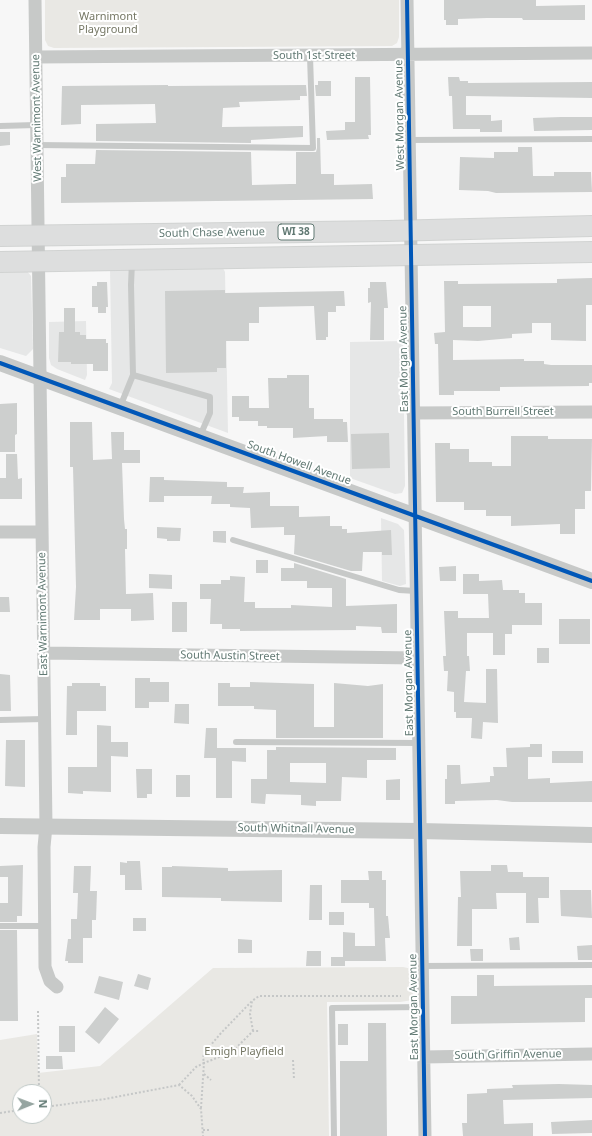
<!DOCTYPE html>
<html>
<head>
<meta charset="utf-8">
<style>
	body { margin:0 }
	#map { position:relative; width:592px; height:1136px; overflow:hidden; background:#f7f7f7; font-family:"Noto Sans",sans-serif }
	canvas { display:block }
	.north { position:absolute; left:12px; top:1084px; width:40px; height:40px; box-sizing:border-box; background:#fff; border:1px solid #c0c9c7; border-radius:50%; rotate:89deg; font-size:11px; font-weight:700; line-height:16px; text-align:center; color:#617973 }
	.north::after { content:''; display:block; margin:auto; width:14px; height:18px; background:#96a5a1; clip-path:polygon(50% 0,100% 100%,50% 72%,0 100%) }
</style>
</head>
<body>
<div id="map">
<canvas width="592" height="1136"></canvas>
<div class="north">N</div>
</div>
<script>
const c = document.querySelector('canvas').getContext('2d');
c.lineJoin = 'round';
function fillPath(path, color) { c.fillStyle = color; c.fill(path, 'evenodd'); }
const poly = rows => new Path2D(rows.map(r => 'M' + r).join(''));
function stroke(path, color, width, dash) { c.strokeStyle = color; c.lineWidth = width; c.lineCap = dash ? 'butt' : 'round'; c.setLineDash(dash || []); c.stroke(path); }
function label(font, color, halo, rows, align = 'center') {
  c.font = font + ' "Noto Sans",sans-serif'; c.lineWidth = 4; c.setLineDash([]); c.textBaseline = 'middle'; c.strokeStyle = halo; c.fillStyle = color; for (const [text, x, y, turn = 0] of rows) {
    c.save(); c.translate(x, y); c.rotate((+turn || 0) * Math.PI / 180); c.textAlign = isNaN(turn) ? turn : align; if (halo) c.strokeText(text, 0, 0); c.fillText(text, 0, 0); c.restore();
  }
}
fillPath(poly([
	[223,268,225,272,228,433,109,389,112,383,110,269],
	[0,271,27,271,31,276,33,349,26,356,0,348],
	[86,321,87,375,85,380,57,369,51,365,49,358,49,322],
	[403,341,405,486,402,493,395,494,350,478,350,342],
	[381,518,398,524,404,530,406,584,400,586,382,581]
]), '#e6e7e7');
fillPath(poly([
	[45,0,399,0,399,37,397,43,392,46,54,48,48,46,45,40],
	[403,967,412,969,413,1000,400,1002,327,1002,329,1136,0,1136,0,1040,37,1034,38,1073,100,1066,213,968],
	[20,1092,44,1092,44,1116,20,1116]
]), '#e9e8e4');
fillPath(poly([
	[444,0,536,0,536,6,585,5,585,20,523,20,522,18,487,18,458,19,458,25,446,25,446,20,444,20],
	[355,77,370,77,371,135,368,135,369,139,327,140,326,131,345,130,345,122,355,122],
	[448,77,459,77,460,81,468,81,468,83,592,82,592,98,466,96,466,115,491,115,491,121,502,120,502,132,480,132,480,129,453,129,452,96,449,96],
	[318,81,331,81,331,96,316,96,315,85,318,85],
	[168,85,168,86,306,85,307,96,300,96,300,100,239,102,240,107,223,108,222,127,303,126,303,137,251,140,251,143,96,141,96,124,156,123,155,104,81,105,81,124,61,125,62,86],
	[561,117,592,117,592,130,534,131,533,118],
	[0,132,10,132,10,145,0,146],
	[317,138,320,138,321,174,334,174,334,185,372,184,373,199,61,203,61,177,66,177,66,164,95,164,96,150,251,152,252,185,290,184,296,184,296,152,316,152,317,148],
	[518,147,532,147,533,176,554,176,554,172,591,172,592,192,496,193,488,191,459,190,460,157,494,158,494,152,518,152],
	[592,278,592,305,586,305,586,341,551,340,551,323,532,323,532,333,512,334,512,338,478,341,453,340,453,360,524,359,524,361,544,361,544,364,551,365,592,365,592,383,589,383,589,386,500,387,500,391,454,391,454,395,439,395,438,344,435,344,434,333,445,332,444,281,458,281,458,284,557,283,557,279],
	[463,306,491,306,491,327,463,327],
	[97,282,107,282,108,307,106,307,106,313,98,313,98,307,92,307,92,286,97,286],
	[370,282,386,282,388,308,384,308,384,340,370,340,371,302,368,303,368,288,370,288],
	[225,290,225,293,344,291,345,306,336,306,336,312,328,312,328,337,326,337,326,340,316,340,314,306,259,307,259,323,249,323,249,341,226,341,226,368,217,368,217,372,166,373,165,291],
	[64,308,75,308,75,332,80,332,80,335,86,335,86,339,106,339,106,343,108,343,108,371,93,371,93,364,71,364,71,362,58,362,59,332,64,332],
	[287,375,309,375,309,408,314,408,314,419,343,419,343,422,347,422,348,442,327,442,327,436,293,438,293,428,267,428,267,426,258,426,258,421,239,421,239,417,232,417,232,396,249,396,249,408,269,408,268,378,287,378],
	[17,403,17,434,15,435,15,452,0,452,0,404],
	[70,422,92,422,93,460,112,459,111,432,124,432,124,450,140,450,140,463,122,463,124,519,125,529,127,529,127,549,125,549,126,594,153,593,154,620,131,621,131,609,100,609,100,620,74,620,76,587,73,467,70,467],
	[389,433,390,468,352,469,351,434],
	[511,436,548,436,548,439,592,439,591,491,585,491,585,509,575,509,575,534,560,534,560,524,511,526,511,516,486,516,486,510,464,510,464,502,436,502,435,443,450,443,450,449,469,449,469,462,492,462,492,466,511,466],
	[6,454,17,454,18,479,22,478,22,499,0,499,0,478,6,478],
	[150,477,164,477,164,480,227,482,227,487,244,487,243,493,270,492,270,506,299,506,299,517,330,516,330,526,342,526,342,529,347,529,347,533,391,530,392,555,382,555,382,552,363,552,362,571,351,571,294,554,295,535,284,535,284,527,251,528,250,508,230,507,230,504,211,504,212,496,164,496,164,502,149,502],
	[157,527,181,528,180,541,167,541,167,539,157,538],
	[213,531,226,531,226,543,213,542],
	[256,560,268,560,268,573,256,573],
	[294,563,346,579,346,606,397,604,397,633,382,633,381,627,356,626,356,630,240,631,240,629,222,629,222,624,210,624,211,599,200,599,200,584,221,584,221,580,230,580,230,576,245,577,244,602,255,602,255,608,291,608,291,605,332,607,332,588,307,588,307,581,281,581,281,568,294,568],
	[456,566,456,581,440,581,439,567],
	[149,574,172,575,172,589,149,588],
	[463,574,479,574,479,581,502,580,503,590,519,590,519,593,525,593,525,603,542,603,542,625,512,625,512,634,505,634,505,655,493,655,493,633,467,633,467,656,469,656,470,671,466,671,464,702,486,703,486,669,497,669,498,723,483,722,482,739,471,738,472,718,456,718,456,712,454,712,454,692,447,691,448,671,444,671,443,656,446,656,444,611,458,611,458,618,489,618,488,594,463,594],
	[0,597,9,597,10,612,0,612],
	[172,602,187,602,187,632,172,632],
	[559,619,590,619,590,644,559,644],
	[537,648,549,648,549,663,537,663],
	[0,674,10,675,11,711,0,711],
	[135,678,150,678,150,682,169,682,169,702,149,702,149,708,135,708],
	[250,682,314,684,314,727,334,727,334,683,368,686,383,684,383,738,276,738,276,710,254,709,254,706,218,706,218,683,230,683,230,687,250,687],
	[72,683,100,683,100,686,106,686,106,711,77,711,77,735,66,735,67,686,72,686],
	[175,704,189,704,189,724,174,723],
	[97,725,111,726,111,742,128,742,128,757,111,756,111,792,83,791,83,794,68,793,68,767,97,767],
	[206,728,217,728,217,748,246,748,246,762,232,761,232,798,216,798,216,758,204,758],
	[6,740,25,740,25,787,5,786],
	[530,744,542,744,542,757,528,757,528,779,550,778,550,783,592,781,592,802,512,802,497,800,455,801,455,804,445,804,445,779,447,779,447,765,460,765,461,784,490,782,490,776,494,776,493,767,507,767,506,748,530,747],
	[276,747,396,748,396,760,367,760,367,778,342,777,341,801,316,801,316,806,301,805,301,795,266,794,265,804,251,803,251,779,267,779,267,750,276,750],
	[290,763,326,763,326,783,290,782],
	[552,751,583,751,583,763,552,763],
	[136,769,152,769,152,794,147,794,147,798,137,798],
	[176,775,190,775,190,797,176,797],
	[400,779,400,800,386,800,386,780],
	[127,861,140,861,142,890,125,890,125,875,120,875,120,862,127,863],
	[23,865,22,916,17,916,17,922,0,922,0,903,8,903,8,877,0,877,0,866],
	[491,865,507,865,508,872,523,872,523,877,549,877,549,898,538,898,539,923,526,923,526,893,496,893,497,909,472,909,472,946,457,946,458,897,461,897,460,871,491,871],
	[74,866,91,866,90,891,97,891,96,920,92,920,92,938,83,938,83,963,68,963,68,961,65,961,68,939,71,939,71,919,77,919,78,893,73,893],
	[172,866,228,868,228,871,282,870,282,902,221,901,221,898,162,897,162,867,172,867],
	[368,871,382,871,382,880,386,880,386,916,388,916,390,938,385,938,386,961,345,961,345,966,331,966,331,957,343,957,343,932,355,933,355,946,375,946,374,908,369,908,369,903,341,903,341,880,369,880],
	[310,885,322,885,322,920,309,920],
	[560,890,591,890,592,918,561,916],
	[329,912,344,912,344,925,329,925],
	[133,918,146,918,146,931,133,931],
	[0,930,17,930,18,1021,0,1021],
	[519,937,520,950,510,950,509,938],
	[238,939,252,940,252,953,238,953],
	[592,945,592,960,578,960,577,946],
	[470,949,483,949,483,961,471,961],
	[307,951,321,951,321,966,306,966],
	[138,974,151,978,148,990,134,986],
	[477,975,494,975,494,986,592,985,592,998,585,998,585,1022,451,1024,451,996,477,996],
	[99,976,123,982,119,1000,94,993],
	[105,1007,119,1019,99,1044,85,1032],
	[368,1023,386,1023,387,1136,340,1136,340,1061,368,1061],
	[338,1024,348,1024,348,1045,338,1045],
	[59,1026,75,1026,75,1052,59,1052],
	[46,1056,62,1056,63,1069,46,1069],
	[559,1084,592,1085,592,1098,503,1100,504,1124,533,1123,533,1136,463,1136,462,1123,467,1123,467,1094,487,1093,487,1089,513,1088,512,1085],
	[592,1120,592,1133,552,1134,551,1122]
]), '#cdcfce');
const primary = poly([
	[0,236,388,231,592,226],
	[0,262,592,252]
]);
stroke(primary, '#d1d3d2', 22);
stroke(poly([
	[38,1011,39,1092],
	[253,1031,250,1014,252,1001,259,996,401,996],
	[293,1060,294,1079],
	[204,1074,211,1080],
	[179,1085,196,1067,204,1063,203,1057,205,1052,221,1033,252,1001],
	[44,1107,105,1099,179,1085,192,1096,201,1109,203,1136],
	[201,1108,204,1063,232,1052,253,1031,260,1031],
	[0,1113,20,1110],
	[203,1130,211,1130]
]), '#c5c7c7', 2, [2, 2]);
stroke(poly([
	[0,126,36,125],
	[409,140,592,139],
	[37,145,313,148,310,56],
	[132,262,131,285,133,375,210,397,210,413,200,436],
	[120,407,133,375],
	[233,540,399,590,416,591],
	[0,720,44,719],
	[236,742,419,743],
	[0,926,45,926],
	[422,966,592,965],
	[334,1136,332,1008,423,1007]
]), '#c7c9c8', 6);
stroke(poly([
	[35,0,46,826,44,847,45,967,50,981,57,987],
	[407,0,425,1136],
	[36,57,592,53],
	[413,413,592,412],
	[0,532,42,532],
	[44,653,417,658],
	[424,1057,592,1054]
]), '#c7c9c8', 13);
stroke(poly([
	[0,363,592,581],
	[0,826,420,831,592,835]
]), '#c7c9c8', 16);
stroke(primary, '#dddede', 20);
stroke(poly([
	[407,0,425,1136],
	[0,363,592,581]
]), '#0057b8', 4);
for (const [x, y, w] of [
	[296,232,36]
]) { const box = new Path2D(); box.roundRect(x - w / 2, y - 8, w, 16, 3); c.fillStyle = '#fff'; c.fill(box); stroke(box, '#617973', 1); }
label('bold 10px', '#617973', null, [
	["WI 38",296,232]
]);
label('11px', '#757764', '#fff', [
	["Warnimont",108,17],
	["Playground",108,30],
	["Emigh Playfield",244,1052]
]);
label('11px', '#617973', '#fff', [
	["South 1st Street",314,56],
	["West Morgan Avenue",400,115,-91],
	["West Warnimont Avenue",37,118,-91],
	["South Chase Avenue",212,233,-1],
	["East Morgan Avenue",404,359,-91],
	["South Burrell Street",503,412],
	["South Howell Avenue",299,463,20],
	["East Warnimont Avenue",43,614,-91],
	["South Austin Street",230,656,1],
	["East Morgan Avenue",409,683,-91],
	["South Whitnall Avenue",296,829,1],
	["East Morgan Avenue",414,1007,-91],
	["South Griffin Avenue",508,1055,-1]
]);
</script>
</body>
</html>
